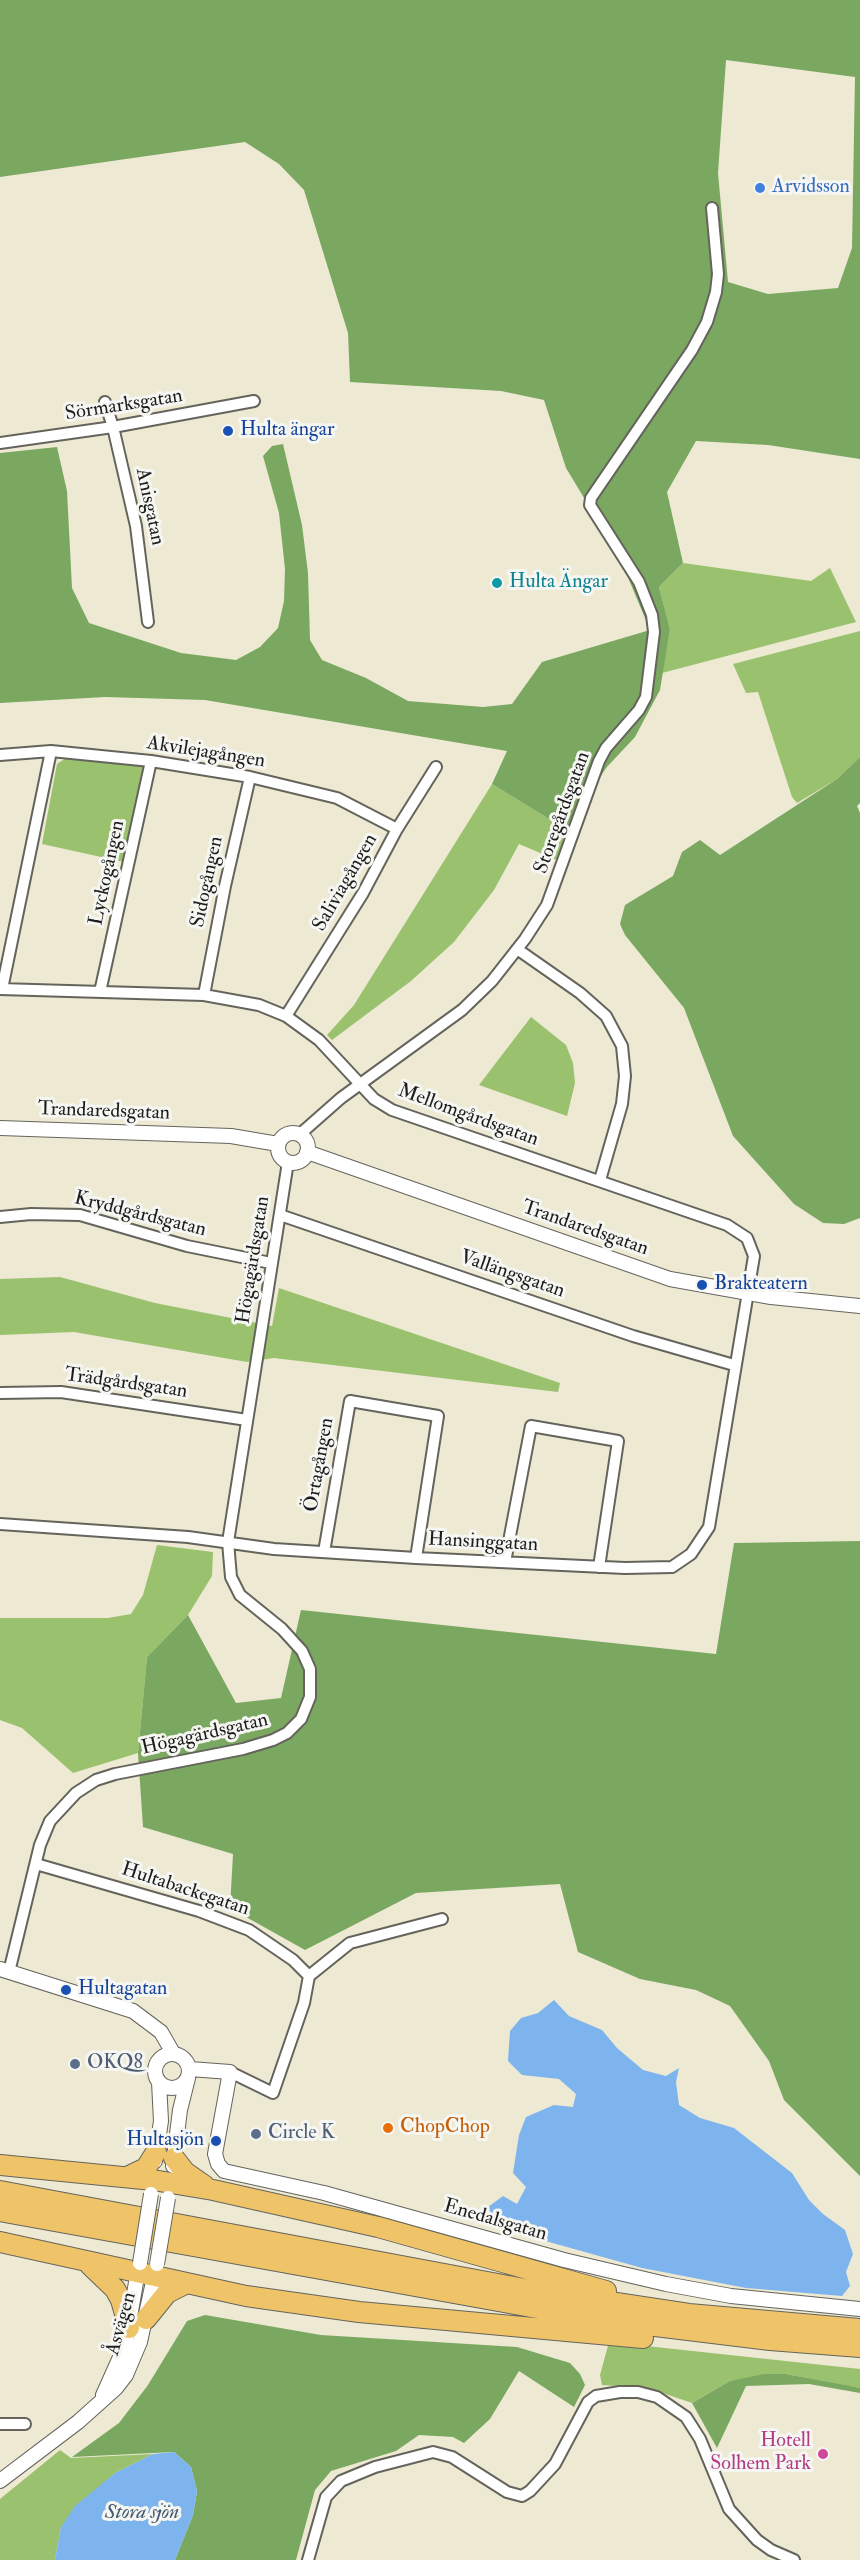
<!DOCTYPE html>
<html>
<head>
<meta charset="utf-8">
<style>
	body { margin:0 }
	canvas { display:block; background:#ede9d3 }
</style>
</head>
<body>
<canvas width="860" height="2560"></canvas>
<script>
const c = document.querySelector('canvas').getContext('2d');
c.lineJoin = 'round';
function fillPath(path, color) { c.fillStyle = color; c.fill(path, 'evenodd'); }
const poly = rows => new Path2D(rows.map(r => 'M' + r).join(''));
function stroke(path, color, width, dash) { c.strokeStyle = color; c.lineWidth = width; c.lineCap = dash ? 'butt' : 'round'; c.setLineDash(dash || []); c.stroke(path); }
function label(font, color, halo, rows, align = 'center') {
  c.font = font + ' "IM FELL Double Pica",serif'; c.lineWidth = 6; c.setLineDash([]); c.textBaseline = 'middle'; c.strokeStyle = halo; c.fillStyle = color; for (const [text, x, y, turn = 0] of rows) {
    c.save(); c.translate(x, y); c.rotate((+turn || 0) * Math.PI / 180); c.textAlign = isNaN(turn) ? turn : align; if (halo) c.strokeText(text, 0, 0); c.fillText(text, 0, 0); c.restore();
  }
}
fillPath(poly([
	[683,563,811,581,830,568,856,622,662,673,670,629,659,587],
	[860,631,860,757,837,779,797,803,792,797,758,692,746,693,733,664],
	[66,758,145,766,124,862,42,844,57,764],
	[492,784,567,830,557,860,519,844,494,890,454,942,411,981,332,1040,327,1035,354,1005],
	[531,1017,566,1045,573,1063,575,1083,567,1116,479,1085],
	[60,1277,155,1303,272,1326,279,1288,560,1383,558,1392,274,1358,247,1362,74,1332,0,1335,0,1279],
	[157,1545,213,1552,212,1576,188,1615,147,1657,138,1753,73,1773,22,1728,0,1720,0,1618,108,1618,131,1614,143,1595],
	[609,2342,860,2369,860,2388,786,2374,730,2381,692,2403,648,2388,602,2385,600,2375],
	[60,2450,71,2458,153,2454,115,2473,61,2527,55,2560,0,2560,0,2499]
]), '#9ac26e');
fillPath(poly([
	[0,0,860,0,860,459,768,445,696,441,667,492,683,563,659,587,670,629,660,690,635,737,606,768,567,830,492,784,507,751,205,700,105,697,0,703,0,453,57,447,67,491,72,588,89,623,181,653,236,660,260,647,278,628,284,601,285,569,279,513,263,456,272,446,283,444,302,525,308,573,310,640,322,660,366,678,408,701,483,707,512,704,542,662,650,630,619,556,566,468,544,400,501,391,350,382,348,333,304,190,279,164,245,142,0,177],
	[726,60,855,77,852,248,838,288,768,294,728,282,718,173],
	[860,757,860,803,857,806,860,813,860,1218,844,1224,823,1223,794,1204,733,1136,684,1008,625,935,620,924,625,905,673,876,682,852,700,840,720,855,837,779],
	[860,1541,860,2176,784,2100,769,2061,730,2006,696,1990,640,1979,578,1952,560,1884,416,1893,305,1950,230,1908,233,1854,143,1827,138,1753,147,1657,188,1615,236,1703,281,1698,301,1610,716,1654,734,1543],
	[205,2315,321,2335,517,2347,570,2363,580,2374,585,2385,574,2407,519,2371,490,2419,464,2443,453,2437,419,2435,396,2451,331,2471,315,2490,296,2560,175,2560,193,2515,197,2491,191,2467,174,2452,72,2457,119,2423,148,2385,187,2321],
	[764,2374,786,2374,851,2386,860,2388,860,2393,809,2384,746,2386,717,2448,692,2403,730,2381]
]), '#7ba861');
fillPath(poly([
	[554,2000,569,2016,602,2030,617,2048,643,2070,666,2076,679,2068,676,2082,679,2105,700,2118,734,2128,792,2173,809,2200,823,2214,845,2230,853,2254,846,2272,850,2286,842,2296,746,2288,642,2268,499,2228,488,2207,503,2196,517,2204,526,2187,513,2173,519,2135,526,2117,554,2105,573,2107,576,2094,559,2079,522,2075,508,2061,510,2031,521,2018,538,2013],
	[174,2452,191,2467,197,2491,193,2515,175,2560,55,2560,61,2527,75,2506,115,2473,153,2454]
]), '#7eb4ed');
const minor = poly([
	[105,402,113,427,136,526,148,622],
	[0,443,113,427,254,401],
	[0,755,51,751,151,761,250,777,337,798,397,829],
	[517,949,580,993,606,1016,622,1046,625,1076,622,1104,600,1180],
	[0,989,204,995,259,1005,286,1016,319,1040,374,1099,392,1110,727,1225,747,1238,754,1256,709,1527,691,1554,672,1567,625,1568,416,1558,274,1549,188,1537,0,1524],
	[2,989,51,751],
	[100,992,151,761],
	[204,995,225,886,250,777],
	[286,1016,363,893,397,829,436,767],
	[299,1135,341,1098,462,1010,492,981,525,939,547,905,599,761,606,748,639,710,646,697,654,632,652,615,639,582,590,505,591,498,692,350,707,322,716,292,718,274,712,208],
	[280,1215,633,1336,734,1365],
	[0,1217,31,1214,80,1215,187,1246,271,1263],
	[0,1393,61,1392,247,1420],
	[324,1552,350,1401,438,1416,416,1558],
	[505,1562,531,1426,618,1441,599,1567],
	[36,1864,199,1911,249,1930,293,1960,309,1976],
	[9,1972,40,1845,50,1821,76,1793,96,1780,115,1774,243,1749,273,1740,287,1733,301,1719,310,1697,310,1669,302,1651,282,1629,240,1595,231,1577,228,1542,288,1162],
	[230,2072,273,2093,304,2003,309,1976,350,1943,442,1919],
	[0,2424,25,2424],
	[308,2560,326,2497,341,2481,375,2467,433,2452,452,2457,507,2492,522,2496,530,2491,555,2464,588,2402,596,2396,620,2392,638,2392,657,2397,686,2417,700,2439,729,2509,757,2540,771,2550,794,2560]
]);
const tertiary = poly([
	[0,1128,231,1136,278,1144],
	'278 1148a15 15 0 1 1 30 0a15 15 0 1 1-30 0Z',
	[307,1152,670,1279,771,1297,860,1306],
	[0,1969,133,2011,161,2032,173,2053],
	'155 2071a17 17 0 1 1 34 0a17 17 0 1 1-34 0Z',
	[190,2069,230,2072,215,2154,218,2164,224,2171,324,2193,564,2260,666,2284,731,2296,860,2309],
	[155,2161,161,2121,159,2082],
	[173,2166,180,2110,188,2078],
	[103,2395,125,2346,139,2265],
	[0,2481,78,2422,116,2388,126,2375,140,2342,156,2268]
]);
const motorway = poly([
	[174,2158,185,2172,205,2186],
	[0,2165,153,2180,213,2190,378,2227,606,2291],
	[127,2177,146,2168,156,2152],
	[0,2191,530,2290,689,2314,860,2329],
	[0,2211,598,2319,770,2340,860,2347],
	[0,2242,246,2296,359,2312,643,2338],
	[90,2265,115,2289,121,2300,129,2328],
	[146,2319,167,2293,185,2284]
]);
stroke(minor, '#65645c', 14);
stroke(tertiary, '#65645c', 16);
stroke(motorway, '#65645c', 22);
stroke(minor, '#fff', 10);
stroke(tertiary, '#fff', 14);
stroke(motorway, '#efc469', 20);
const tertiaryBridge = poly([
	[140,2263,151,2194],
	[157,2264,168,2198]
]);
stroke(tertiaryBridge, '#65645c', 16, []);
stroke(tertiaryBridge, '#fff', 14);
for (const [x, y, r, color] of [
	[760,188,6,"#3f7fe0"],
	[228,431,6,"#1a4fb4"],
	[497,583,6,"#0f9aa8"],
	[702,1285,6,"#1a4fb4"],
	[66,1990,6,"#1a4fb4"],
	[75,2064,6,"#5c6f8a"],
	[388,2128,6,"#e8710a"],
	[256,2134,6,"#5c6f8a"],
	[216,2141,6,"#1a4fb4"],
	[823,2454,6,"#d1479c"]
]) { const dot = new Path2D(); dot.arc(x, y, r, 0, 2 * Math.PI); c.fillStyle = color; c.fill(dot); stroke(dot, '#f6f6f2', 2); }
label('20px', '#366cbe', '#f6f6f2', [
	["Arvidsson",772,188]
], 'left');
label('20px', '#1c1c1c', '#f6f6f2', [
	["Sörmarksgatan",124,406,-9],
	["Anisgatan",149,507,78],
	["Akvilejagången",206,753,9],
	["Storegårdsgatan",563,813,-70],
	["Lyckogången",108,873,-78],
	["Sidogången",208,882,-78],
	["Saliviagången",346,883,-60],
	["Trandaredsgatan",104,1112,2],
	["Mellomgårdsgatan",468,1116,20],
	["Kryddgårdsgatan",140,1215,14],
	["Trandaredsgatan",585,1229,19],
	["Högagärdsgatan",254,1260,-81],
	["Vallängsgatan",512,1275,19],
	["Trädgårdsgatan",126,1384,8],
	["Örtagången",320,1465,-80],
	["Hansinggatan",483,1543,3],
	["Högagärdsgatan",205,1735,-13],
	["Hultabackegatan",185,1890,18],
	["Enedalsgatan",495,2221,16],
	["Åsvägen",122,2324,-74]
]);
label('20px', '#164399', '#f6f6f2', [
	["Hulta ängar",240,431],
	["Brakteatern",714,1285],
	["Hultagatan",78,1990],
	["Hultasjön",204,2141,"right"]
], 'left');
label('20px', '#0d838f', '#f6f6f2', [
	["Hulta Ängar",509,583]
], 'left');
label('20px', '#4e5e75', '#f6f6f2', [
	["OKQ8",87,2064],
	["Circle K",268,2134]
], 'left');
label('20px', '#c56008', '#f6f6f2', [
	["ChopChop",400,2128]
], 'left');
label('20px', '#b23c85', '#f6f6f2', [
	["Hotell",811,2442],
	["Solhem Park",811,2465]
], 'right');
label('italic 21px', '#435970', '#f6f6f2', [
	["Stora sjön",142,2513]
]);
</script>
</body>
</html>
